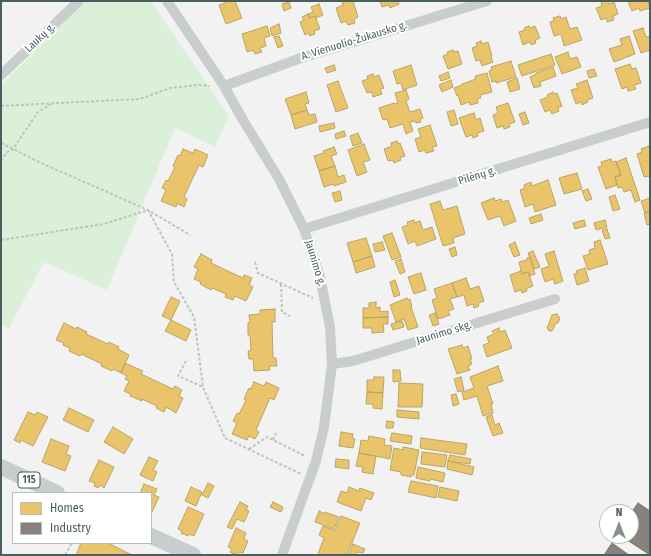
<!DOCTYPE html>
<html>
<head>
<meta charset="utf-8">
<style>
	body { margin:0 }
	#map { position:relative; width:651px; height:556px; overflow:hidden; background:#f2f2f2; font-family:"Fira Sans Condensed",sans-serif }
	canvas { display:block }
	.frame { position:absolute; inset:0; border:2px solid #495e5d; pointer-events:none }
	.legend { position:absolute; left:12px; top:492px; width:140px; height:52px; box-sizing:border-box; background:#fff; border:1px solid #b6bfbe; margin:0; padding:5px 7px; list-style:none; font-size:12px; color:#495e5d }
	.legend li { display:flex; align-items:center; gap:8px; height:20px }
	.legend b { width:20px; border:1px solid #b6bfbe }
	.north { position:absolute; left:599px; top:504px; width:40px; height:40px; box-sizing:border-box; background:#fff; border:1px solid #b6bfbe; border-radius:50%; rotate:0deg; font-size:11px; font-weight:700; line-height:16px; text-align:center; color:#495e5d }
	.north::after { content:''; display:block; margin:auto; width:14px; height:18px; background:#849291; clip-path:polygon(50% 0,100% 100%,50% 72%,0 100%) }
</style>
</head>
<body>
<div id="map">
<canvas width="651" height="556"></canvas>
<div class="frame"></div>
<ul class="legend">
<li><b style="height:11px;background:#e9c46a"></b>Homes</li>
<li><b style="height:11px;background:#8a817c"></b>Industry</li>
</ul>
<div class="north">N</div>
</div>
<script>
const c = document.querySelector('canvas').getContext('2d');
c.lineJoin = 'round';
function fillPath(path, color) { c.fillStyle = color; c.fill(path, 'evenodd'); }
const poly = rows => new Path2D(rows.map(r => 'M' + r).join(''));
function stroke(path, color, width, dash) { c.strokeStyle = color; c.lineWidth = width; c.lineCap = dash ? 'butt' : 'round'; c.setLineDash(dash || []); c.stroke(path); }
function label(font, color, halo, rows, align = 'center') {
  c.font = font + ' "Fira Sans Condensed",sans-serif'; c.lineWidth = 4; c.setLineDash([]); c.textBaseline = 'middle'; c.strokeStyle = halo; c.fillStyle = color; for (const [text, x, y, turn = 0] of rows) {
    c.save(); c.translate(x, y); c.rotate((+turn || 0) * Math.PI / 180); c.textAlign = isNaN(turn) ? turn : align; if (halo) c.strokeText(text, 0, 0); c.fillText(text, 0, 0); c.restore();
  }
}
fillPath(poly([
	[86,1,151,1,229,116,215,147,175,128,107,290,44,262,9,328,1,325,1,85]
]), '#daf0d8');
const homes = poly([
	[224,1,235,1,242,18,226,24,219,5,225,3,224,1],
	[342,1,353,1,358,17,354,19,355,23,348,25,346,21,341,23,336,8,343,5,342,1],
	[380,1,398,1,399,4,390,8,389,5,382,7,380,1],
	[605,1,608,1,609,4,614,2,618,14,613,16,614,20,607,22,606,18,601,20,596,8,602,6,601,2,605,1],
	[628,1,648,1,650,8,640,11,639,8,632,11,628,1],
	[289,2,291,8,284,11,282,4,289,2],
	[319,4,323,15,316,18,315,16,310,18,308,14,313,12,311,7,319,4],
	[308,14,310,18,315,16,320,29,314,31,315,34,310,36,309,33,305,35,300,22,304,20,302,17,308,14],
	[560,16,561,19,566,17,570,29,577,27,582,40,564,46,561,34,554,36,550,22,554,21,553,18,560,16],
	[279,24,281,33,272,36,270,28,279,24],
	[267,26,270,36,264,38,266,46,260,48,262,52,255,54,253,50,247,52,242,34,267,26],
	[529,26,530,28,535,26,540,38,535,40,536,43,531,45,530,42,523,45,519,32,525,30,524,28,529,26],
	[643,28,646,37,650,36,650,50,641,53,633,31,643,28],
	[279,36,283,46,278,48,274,37,279,36],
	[629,36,635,54,614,62,609,49,622,45,620,39,629,36],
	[481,41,482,44,488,42,492,56,491,57,493,62,482,66,480,60,476,61,472,48,477,46,476,43,481,41],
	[453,50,454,52,458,51,462,64,448,69,443,56,448,54,447,52,453,50],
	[568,52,570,59,577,57,581,67,562,74,555,57,568,52],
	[551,54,555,65,522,76,518,65,551,54],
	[511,61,516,77,496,83,496,81,492,82,489,71,492,70,491,67,511,61],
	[630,64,632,69,636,68,641,83,634,85,636,89,628,91,627,87,622,89,615,69,630,64],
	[334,65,336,70,327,73,325,68,334,65],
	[411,65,417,85,403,90,401,83,397,84,393,71,411,65],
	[553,67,556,76,540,82,541,86,534,88,530,77,536,74,536,73,553,67],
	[594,69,597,76,589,78,587,71,594,69],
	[448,72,450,78,441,81,439,76,448,72],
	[487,73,492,92,480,95,481,98,477,99,478,103,470,105,469,102,461,105,458,95,457,96,454,88,462,85,462,84,476,79,475,76,487,73],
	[373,74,374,77,379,75,384,88,380,89,382,94,373,97,372,92,367,93,362,81,368,79,367,76,373,74],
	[517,78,520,89,510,92,507,82,517,78],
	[451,80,453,87,442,92,439,85,451,80],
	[587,80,593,98,587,100,588,102,582,105,581,102,576,104,571,90,578,88,576,84,587,80],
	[338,81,348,108,336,112,327,85,338,81],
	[406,90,409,99,406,101,410,112,420,109,423,118,420,119,421,122,416,123,415,121,410,122,413,131,406,134,403,124,390,128,387,119,383,120,379,108,394,103,395,104,398,103,395,93,406,90],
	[306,92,309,103,305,104,307,110,291,115,285,99,306,92],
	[553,92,554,94,557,93,562,106,558,108,559,111,552,114,550,110,545,112,540,100,548,97,547,95,553,92],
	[508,103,515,122,509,124,510,127,504,129,503,126,497,128,493,115,498,113,496,107,508,103],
	[307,110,309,115,315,114,317,122,295,129,291,115,307,110],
	[454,110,458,124,451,126,447,112,454,110],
	[525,112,529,123,523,125,519,114,525,112],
	[474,113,476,120,480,118,484,131,477,133,478,136,473,138,472,135,466,137,459,118,474,113],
	[334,123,335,128,320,132,319,126,334,123],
	[430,125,437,146,432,147,434,151,426,153,425,150,419,152,415,139,421,137,418,129,430,125],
	[344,131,346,136,336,139,335,134,344,131],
	[358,133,362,143,353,146,350,136,358,133],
	[397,141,398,144,400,143,405,156,400,158,401,160,394,163,393,160,388,161,384,149,392,146,391,143,397,141],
	[364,144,370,160,363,162,367,172,357,176,348,150,364,144],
	[649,146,650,150,650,176,644,177,637,154,642,152,641,149,649,146],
	[334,147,337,154,331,156,335,166,319,171,314,156,324,153,323,151,334,147],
	[183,149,193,153,195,149,208,155,203,167,199,165,184,197,187,199,184,207,177,203,176,207,161,201,166,190,162,188,166,180,168,181,175,167,173,166,178,155,180,156,183,149],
	[626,158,640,200,635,202,631,190,624,192,622,187,618,188,615,177,621,175,616,162,626,158],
	[611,159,612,162,616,161,621,175,615,177,617,185,606,189,598,167,602,166,601,162,611,159],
	[335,166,338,177,344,175,346,182,334,186,333,184,324,187,319,171,335,166],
	[577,173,582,189,564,194,559,178,577,173],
	[548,180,556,205,535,212,533,204,525,207,520,190,525,188,524,185,531,182,532,186,548,180],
	[588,189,592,199,586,201,582,191,588,189],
	[340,191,342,200,335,202,332,193,340,191],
	[615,195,620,209,613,211,609,197,615,195],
	[494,198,495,201,501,199,502,202,508,200,516,221,504,226,500,216,488,220,481,203,494,198],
	[650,198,650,211,645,213,641,201,650,198],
	[440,201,443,210,457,206,465,234,453,238,454,243,443,246,430,204,440,201],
	[650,211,650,224,647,225,644,213,650,211],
	[541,214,543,220,531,224,529,218,541,214],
	[414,220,414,223,420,221,423,230,432,227,436,239,417,246,415,241,408,244,402,227,408,225,407,222,414,220],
	[584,220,586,226,575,229,573,223,584,220],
	[605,220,607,227,596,230,594,223,605,220],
	[607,229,610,238,605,239,602,230,607,229],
	[392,233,401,257,392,260,383,236,392,233],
	[366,238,372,256,353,262,347,243,366,238],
	[600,240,608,264,588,270,583,256,590,254,589,250,595,248,594,242,600,240],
	[382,242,385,250,375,252,373,244,382,242],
	[515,242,520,255,514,257,509,245,515,242],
	[455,247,457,255,452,257,449,249,455,247],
	[533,251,540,267,534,269,528,253,533,251],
	[554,251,563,281,555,284,553,279,545,282,541,269,549,266,545,254,554,251],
	[201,254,212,260,211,263,243,278,244,275,252,278,249,285,253,287,246,301,235,296,233,300,225,297,226,294,212,288,211,290,200,284,201,282,194,279,198,269,194,267,201,254],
	[372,256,375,267,356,273,353,262,372,256],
	[530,257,535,274,530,276,528,272,522,274,519,262,527,260,527,258,530,257],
	[401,259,405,272,400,274,395,261,401,259],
	[585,268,589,281,577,285,574,274,577,273,576,271,585,268],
	[521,271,522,274,528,272,533,286,526,289,527,291,522,293,521,290,515,292,510,275,521,271],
	[421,273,426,290,414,294,408,277,421,273],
	[466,278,470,289,479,286,484,301,478,303,479,306,474,308,473,304,467,306,464,295,457,297,452,283,466,278],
	[395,280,400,295,394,297,390,282,395,280],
	[452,283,457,297,450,299,454,309,448,311,450,315,438,319,432,300,437,298,434,289,452,283],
	[171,297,180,301,171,320,162,316,171,297],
	[407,298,408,300,410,299,412,307,411,307,418,327,408,330,404,319,396,322,390,305,407,298],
	[376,302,376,308,380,307,380,312,388,311,388,317,363,318,363,308,369,308,369,303,376,302],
	[275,309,275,322,272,322,273,358,276,358,277,366,269,366,270,370,254,371,253,359,249,359,248,351,251,350,250,335,248,335,248,323,250,322,249,315,260,314,260,310,275,309],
	[435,313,439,324,433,326,429,315,435,313],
	[557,314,560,318,558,323,556,323,552,331,549,331,547,328,552,315,557,314],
	[388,317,388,324,383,324,384,332,372,333,372,328,363,328,363,318,388,317],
	[171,320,191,330,186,341,165,331,171,320],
	[402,321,404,327,393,330,391,324,402,321],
	[64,323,76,329,77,327,87,332,86,334,108,344,109,342,119,347,118,349,129,355,121,373,113,369,112,371,101,366,102,364,81,354,80,356,69,351,70,348,63,345,64,343,56,340,64,323],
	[499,328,500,332,505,330,512,348,487,357,483,345,489,343,487,337,494,334,492,331,499,328],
	[462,345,463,348,468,346,472,359,470,359,472,364,468,366,470,370,457,374,448,349,462,345],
	[125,363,143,371,141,374,173,389,175,386,182,390,179,396,183,398,176,413,166,407,164,412,156,408,157,406,142,399,142,401,130,396,131,394,124,391,129,381,125,379,127,376,121,373,125,363],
	[498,366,503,381,487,386,493,404,491,404,493,413,483,416,477,396,464,400,462,392,474,388,470,377,498,366],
	[393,370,400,370,401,381,393,382,393,370],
	[374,377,384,377,383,393,367,392,367,380,374,380,374,377],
	[461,377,464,390,458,392,454,379,461,377],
	[254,382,264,386,266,382,279,388,274,400,270,398,256,430,259,432,255,439,249,436,247,440,232,434,237,423,233,421,237,413,239,414,246,400,244,399,249,388,251,389,254,382],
	[399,383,423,384,422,407,398,407,399,383],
	[367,392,383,393,382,409,373,408,373,404,366,404,367,392],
	[456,394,459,404,453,406,451,395,456,394],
	[69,408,94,420,88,432,63,420,69,408],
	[397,410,419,412,419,419,397,417,397,410],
	[28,412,35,415,37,412,48,417,33,446,21,440,20,443,14,440,28,412],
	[492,415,495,425,499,423,503,433,493,436,486,417,492,415],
	[387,421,394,422,393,428,386,428,387,421],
	[113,427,133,439,124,454,104,442,113,427],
	[341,432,353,434,352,438,355,439,353,448,339,446,341,432],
	[392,433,412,436,411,444,390,441,392,433],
	[369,436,385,439,384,445,392,446,390,459,359,453,361,440,368,441,369,436],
	[421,438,467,444,465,455,420,448,421,438],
	[51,439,69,446,66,454,71,456,65,471,42,462,51,439],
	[403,447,419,450,414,475,412,475,411,477,401,475,401,472,390,470,394,448,403,450,403,447],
	[422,452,447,455,445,467,421,464,422,452],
	[359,453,376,456,373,474,362,472,363,467,356,466,359,453],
	[450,455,471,459,470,464,448,461,450,455],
	[149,457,158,461,153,470,157,472,153,481,140,475,149,457],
	[336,459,349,460,349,469,335,467,336,459],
	[99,460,114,467,104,488,100,485,98,488,94,486,95,483,89,481,99,460],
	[448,461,474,467,472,475,447,469,448,461],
	[418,467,445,473,443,482,430,479,430,481,416,478,418,467],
	[411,481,438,486,436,498,408,492,411,481],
	[208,483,214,486,208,498,202,495,208,483],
	[144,484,157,489,154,495,159,497,152,512,151,511,151,493,140,493,144,484],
	[191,487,202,492,196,506,185,501,191,487],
	[349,487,359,491,360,488,374,493,371,500,366,498,361,511,337,502,341,491,347,493,349,487],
	[440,487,459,491,457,501,438,497,440,487],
	[240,502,248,506,246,510,249,511,244,522,237,519,232,529,227,527,240,502],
	[273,502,283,507,281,512,270,507,273,502],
	[188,507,204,514,194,536,189,534,188,536,181,533,182,531,178,529,188,507],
	[319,511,325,514,325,512,339,517,334,529,315,522,319,511],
	[341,516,360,523,347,555,321,555,318,554,324,538,319,535,323,526,335,531,341,516],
	[236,528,246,533,244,539,248,541,243,553,239,552,237,555,230,552,232,549,228,547,236,528],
	[81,543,108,543,132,555,76,555,81,543],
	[353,544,365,549,363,553,358,552,356,555,349,555,353,544]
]);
fillPath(homes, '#e9c46a');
stroke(homes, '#b9a566', 1);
const industry = poly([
	[638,503,650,511,650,555,621,536,631,536,631,513,638,503],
	[612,543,629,555,604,555,612,543]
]);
fillPath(industry, '#8a817c');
stroke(industry, '#767673', 1);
stroke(poly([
	[1,106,140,99,170,88,199,85,210,86],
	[1,143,41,163,148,210,190,235],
	[1,161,6,153,13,149,38,112,51,104],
	[1,240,104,224,148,210,172,254,174,282,194,317,203,387],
	[255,262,258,273,313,298],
	[281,284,282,312,290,316],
	[186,361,178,376,203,387,225,438,301,474],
	[273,440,276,433],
	[249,449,267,437,305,456],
	[65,555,72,543]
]), '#bac7bc', 2, [3, 2]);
stroke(poly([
	[167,1,224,86,243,120,279,179,304,229,320,277,330,327,332,364,324,427,316,461,282,555],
	[1,75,79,1],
	[224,86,301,58,487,1],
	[304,229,650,122],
	[332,364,353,361,555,299]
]), '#c9cecd', 10);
stroke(poly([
	[1,467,57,493],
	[151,536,193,555]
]), '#c8cdcd', 16);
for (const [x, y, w] of [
	[29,480,22]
]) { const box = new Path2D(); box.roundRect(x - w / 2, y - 8, w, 16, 3); c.fillStyle = '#fff'; c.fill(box); stroke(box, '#495e5d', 1); }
label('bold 10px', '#495e5d', null, [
	["115",29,480]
]);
label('11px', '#495e5d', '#fff', [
	["Laukų g.",40,38,-43],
	["A. Vienuolio-Žukausko g.",354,41,-17],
	["Pilėnų g.",477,176,-17],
	["Jaunimo g.",315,263,73],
	["Jaunimo skg.",444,333,-17]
]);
</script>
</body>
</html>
